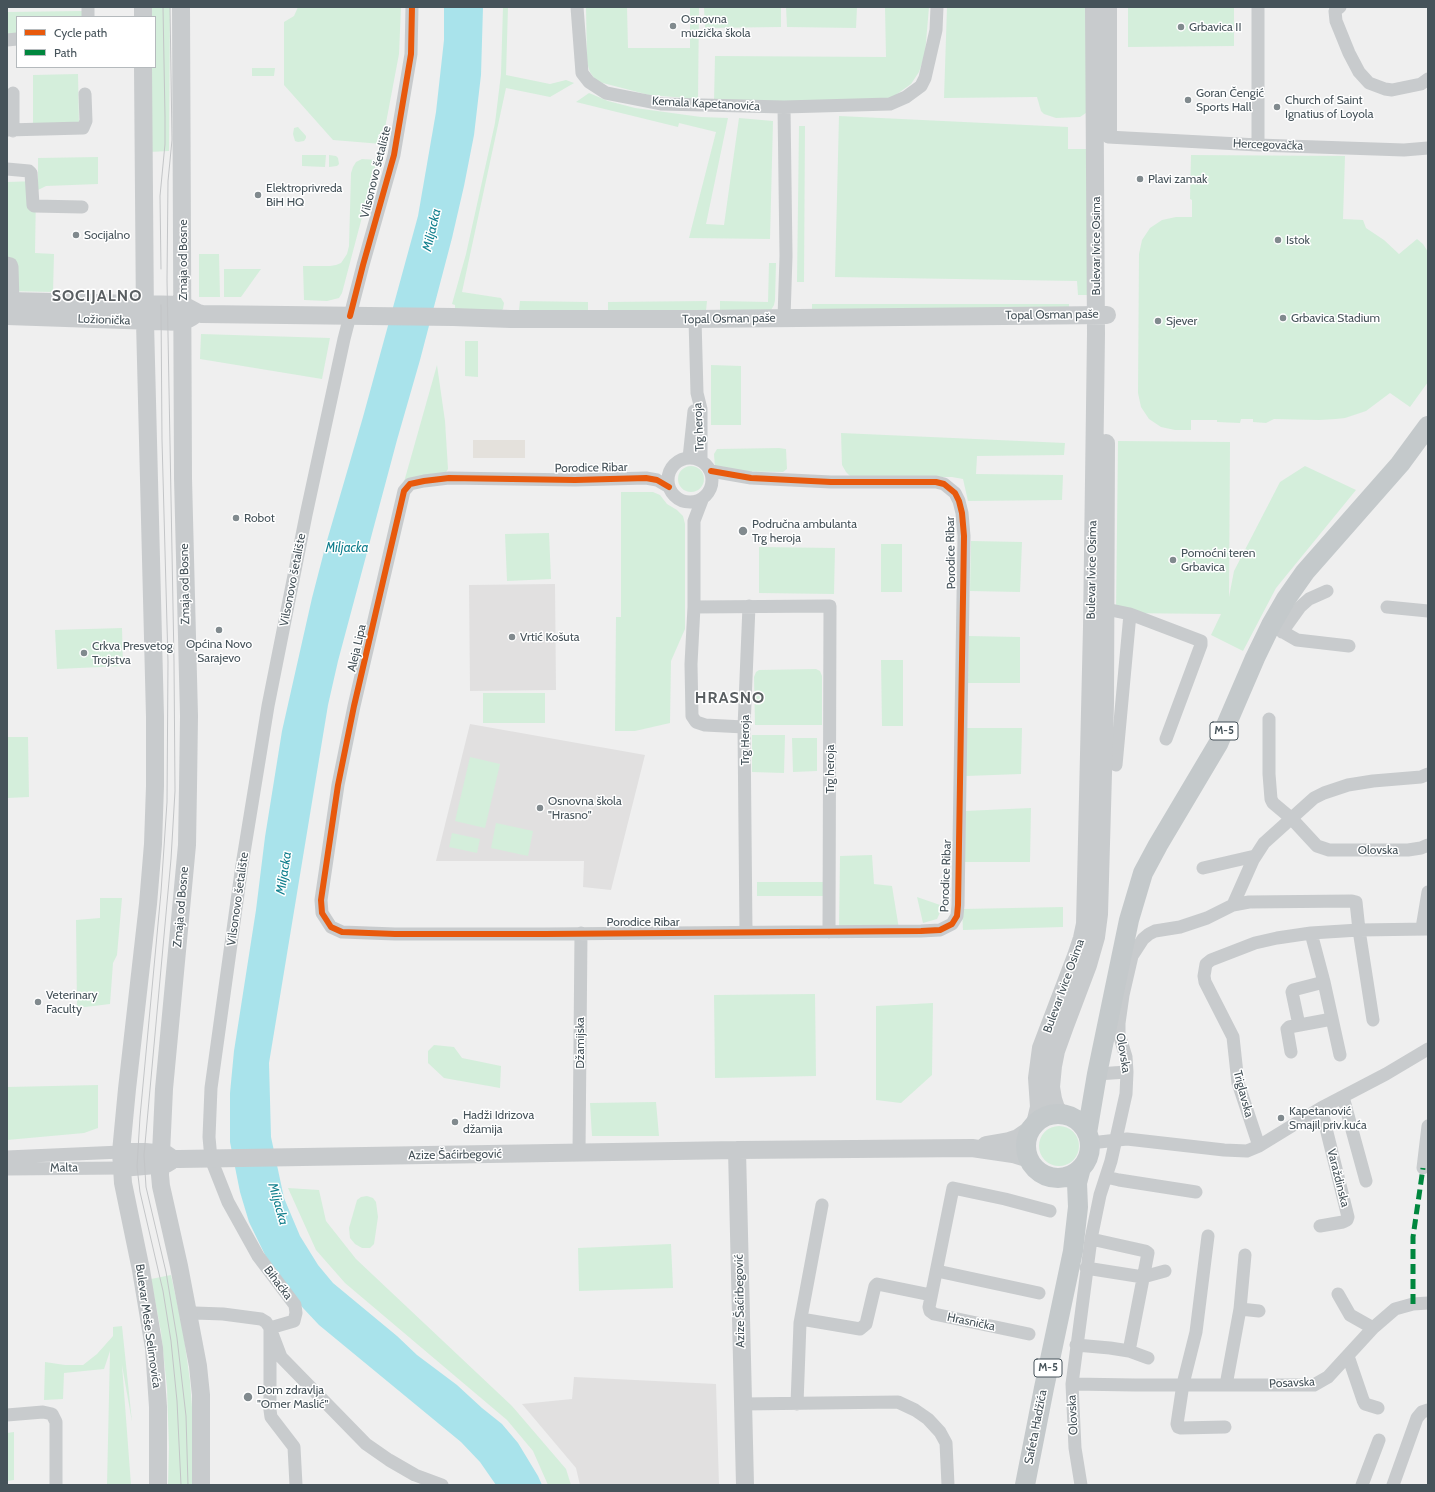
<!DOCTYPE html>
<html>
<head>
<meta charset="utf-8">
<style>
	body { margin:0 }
	#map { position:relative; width:1435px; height:1492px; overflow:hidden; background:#efefef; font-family:Cabin,sans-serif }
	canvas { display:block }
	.frame { position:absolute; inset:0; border:8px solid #46535a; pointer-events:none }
	.legend { position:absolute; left:16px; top:16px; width:140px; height:52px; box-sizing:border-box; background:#fff; border:1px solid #b5babd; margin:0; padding:5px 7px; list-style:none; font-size:12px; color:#46535a }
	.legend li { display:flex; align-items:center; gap:8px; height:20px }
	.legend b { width:20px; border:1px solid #b5babd }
</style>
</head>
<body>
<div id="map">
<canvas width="1435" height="1492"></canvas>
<div class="frame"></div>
<ul class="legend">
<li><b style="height:5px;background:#e8590c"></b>Cycle path</li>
<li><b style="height:5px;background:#00873e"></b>Path</li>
</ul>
</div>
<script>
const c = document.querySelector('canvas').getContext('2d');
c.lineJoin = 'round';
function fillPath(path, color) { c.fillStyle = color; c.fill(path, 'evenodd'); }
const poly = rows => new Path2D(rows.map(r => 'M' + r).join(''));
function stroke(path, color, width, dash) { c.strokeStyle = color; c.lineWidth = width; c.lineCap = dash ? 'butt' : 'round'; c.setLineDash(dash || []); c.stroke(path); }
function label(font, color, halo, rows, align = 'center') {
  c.font = font + ' Cabin,sans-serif'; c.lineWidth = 3; c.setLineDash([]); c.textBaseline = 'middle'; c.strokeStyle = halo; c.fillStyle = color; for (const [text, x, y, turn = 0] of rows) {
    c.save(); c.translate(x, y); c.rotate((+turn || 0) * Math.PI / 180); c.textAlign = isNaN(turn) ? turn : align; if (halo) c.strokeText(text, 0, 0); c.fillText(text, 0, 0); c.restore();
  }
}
fillPath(poly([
	[473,440,525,440,525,458,473,458]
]), '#e4e1dc');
fillPath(poly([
	[555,584,556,690,470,691,469,585],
	[470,724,645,755,611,890,583,887,584,861,436,861],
	[574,1377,716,1384,719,1485,580,1485,576,1468,522,1404,572,1399]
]), '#e1e0e0');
fillPath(poly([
	[148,7,170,7,169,151,149,152,148,67,155,67,155,17,148,17],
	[298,7,401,7,399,54,382,144,333,140,284,85,284,22,294,16],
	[503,7,508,7,506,75,550,84,566,80,574,83,550,97,506,88,462,292,501,298,504,303,503,309,499,313,455,314,455,305,452,304,466,254,495,123,501,74],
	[586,7,627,7,628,48,690,48,690,7,699,7,698,99,649,95,599,82,594,78,590,72,587,63],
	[704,7,781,7,781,27,705,28],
	[786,7,857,7,856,28,787,27],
	[885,7,929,7,925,54,919,72,911,84,886,102,714,102,715,56,886,57],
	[947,7,1087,7,1086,113,1080,117,1056,118,1044,114,1041,111,1037,97,944,98],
	[1128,7,1234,7,1234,46,1128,47],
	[85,11,85,17,17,17,17,34,7,34,7,12],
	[252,68,275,68,274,76,252,76],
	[78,74,79,124,33,125,33,75],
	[589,93,608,101,635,108,701,117,728,118,706,224,724,225,739,118,773,121,770,239,689,238,716,132,679,123,678,127,576,102],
	[839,116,1068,127,1068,149,1087,149,1088,295,1078,295,1077,281,835,277],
	[799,126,805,126,804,282,797,282],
	[298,127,306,136,306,138,304,141,298,142,295,141,293,134,294,128],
	[302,155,326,155,325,167,302,166],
	[329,155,336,156,338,158,339,164,337,166,329,167],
	[1191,155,1345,156,1343,219,1363,220,1366,228,1384,240,1399,254,1417,239,1423,244,1428,252,1428,382,1410,407,1390,393,1366,411,1345,418,1336,419,1319,420,1274,419,1266,423,1253,422,1253,419,1241,419,1240,423,1217,422,1217,420,1191,420,1191,430,1175,430,1161,427,1149,419,1141,407,1138,393,1139,254,1142,240,1150,228,1162,220,1176,217,1192,217,1192,200,1190,199],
	[98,157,98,184,46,186,36,191,35,253,54,254,53,292,7,291,7,182,38,181,38,158],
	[362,159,377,160,342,293,339,298,327,301,304,300,303,266,330,266,336,265,341,263,347,254,349,246,351,173,353,167,356,162],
	[199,254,219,254,220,297,199,297],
	[769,263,776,263,775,300,774,305,771,310,720,310,720,301,768,302],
	[224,269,261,269,241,297,224,297],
	[520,301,588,302,588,310,519,310],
	[707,301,706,311,608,311,608,302],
	[812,304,1069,304,1069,315,812,313],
	[201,334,330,338,322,379,200,359],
	[465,341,478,341,478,377,465,376],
	[437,365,445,421,448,469,445,474,404,482],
	[711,365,741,366,741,425,711,425],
	[841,433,1065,443,1064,455,977,456,976,474,1063,475,1062,500,968,501,963,479,952,477,851,477,846,472,842,465],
	[1118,441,1230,442,1229,597,1234,571,1280,482,1305,466,1356,490,1276,588,1243,651,1211,635,1221,614,1116,613],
	[779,448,786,449,787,469,783,472,718,471,715,468,714,454,717,449],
	'678 479a13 13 0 1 1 26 0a13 13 0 1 1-26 0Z',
	[621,492,653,492,660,495,667,504,677,510,683,516,685,524,685,629,671,661,670,723,635,731,615,731,616,617,621,617],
	[549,533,551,579,507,581,505,534],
	[971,541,1022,542,1020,592,970,591],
	[881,544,902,544,902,592,881,592],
	[759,547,835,548,834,594,759,593],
	[122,628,123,666,57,669,55,630],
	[969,636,1020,637,1020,683,968,683],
	[881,660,903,660,903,726,882,726],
	[816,669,820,671,822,676,822,725,755,725,754,677,756,672,759,670],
	[483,693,545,693,545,723,483,723],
	[966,728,1022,728,1021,774,966,776],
	[752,735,785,735,784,773,752,772],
	[7,737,28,737,29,797,7,798],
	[792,738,817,738,817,771,793,772],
	[470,757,500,764,485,828,455,821],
	[1031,808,1030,862,964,862,965,811],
	[496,823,533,831,528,856,491,848],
	[452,833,480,839,477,853,449,847],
	[872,855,874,884,892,886,899,929,839,929,840,856],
	[757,882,823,882,823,896,757,896],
	[917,897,943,906,937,919,923,923],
	[100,898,122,898,117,955,113,963,110,1004,77,1008,76,920,100,918],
	[1063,907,1063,927,963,930,962,909],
	[815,994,816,1076,715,1078,714,995],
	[933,1003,932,1075,901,1103,876,1100,876,1006],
	[434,1045,454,1047,462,1058,501,1066,500,1088,444,1078,428,1063,428,1051],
	[98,1085,98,1128,84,1133,7,1140,7,1087],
	[656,1102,659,1136,592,1136,590,1103],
	'1039 1146a20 20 0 1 1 40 0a20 20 0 1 1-40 0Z',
	[288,1188,319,1190,326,1221,356,1259,512,1406,566,1469,571,1485,548,1485,533,1451,507,1420,345,1283,316,1250],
	[367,1196,373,1198,376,1202,378,1217,374,1244,370,1248,362,1248,355,1244,350,1238,349,1228,357,1200,361,1197],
	[671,1244,673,1288,579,1291,578,1248],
	[171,1275,183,1330,190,1381,192,1407,193,1485,168,1485,169,1447,167,1388,161,1332,151,1279],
	[122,1326,132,1422,122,1365,131,1485,107,1485,110,1351,104,1369,64,1373,63,1399,44,1400,45,1362,65,1365,83,1365,97,1354,113,1336,113,1327],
	[14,1432,14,1480,7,1481,7,1433]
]), '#d4eedb');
fillPath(poly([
	[444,7,483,7,481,75,474,135,464,186,452,238,420,360,397,440,338,661,328,705,269,1063,271,1137,284,1198,300,1236,318,1265,333,1283,397,1336,417,1355,457,1385,482,1408,502,1424,518,1443,538,1476,542,1485,496,1485,480,1462,461,1442,319,1325,303,1308,280,1281,269,1263,249,1222,240,1192,230,1142,230,1093,234,1051,256,910,265,837,282,731,312,598,326,544,363,417,418,216,436,112,444,40]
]), '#a9e3eb');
stroke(poly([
	[88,7,88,17],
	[412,7,411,54,394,155,363,265,344,339,306,515,268,706,242,865,211,1088,209,1137,211,1159,228,1202,258,1256,295,1305,296,1313,294,1321,270,1328,281,1357,366,1444,389,1460,415,1475,442,1485],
	[577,7,582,73,589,82,606,93,662,104,784,107,890,104,906,97,921,86,925,78,936,30,937,7],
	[1258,7,1258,145],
	[1340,7,1335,11,1336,21,1349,53,1359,72,1369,83,1385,89,1392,90,1421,84,1428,79],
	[7,40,17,39],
	[13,93,13,131],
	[7,130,83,128,86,121,85,94],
	[1108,137,1258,145,1404,150,1428,148],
	[7,169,29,171,31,173,33,205,34,206,82,207],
	[7,263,11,264,12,267,13,302],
	[784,318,786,256,784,107],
	[695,319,697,393,701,409,701,460],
	'668 480a22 22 0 1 1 44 0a22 22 0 1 1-44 0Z',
	[689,458,694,411],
	[669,487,657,480,646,478,575,480,449,478,424,481,410,484,404,491,354,706,338,785,321,900,322,913,331,927,342,932,395,934,545,934,921,931,940,930,952,924,957,916,958,905,964,536,962,513,959,501,955,493,944,484,936,482,831,482,751,478,711,471],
	[694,607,694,521,702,500],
	[1387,607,1428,611],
	[1106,609,1130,614,1201,641,1201,645,1166,739],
	[1271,625,1297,640,1349,646],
	[1282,632,1300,607,1309,599,1327,591],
	[1269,719,1269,774,1271,799,1273,803,1292,819,1317,846,1329,850,1408,850,1421,848,1428,845],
	[744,727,705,725,696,722,692,716,691,664,694,607,830,606,829,932],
	[1116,765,1130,614],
	[1203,868,1255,856],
	[1233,905,1249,902,1352,901,1356,902,1359,930,1373,1020],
	[1422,928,1428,892],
	[746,932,744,727,749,606],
	[1311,933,1324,982,1340,1055],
	[1299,1025,1292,992,1293,990,1324,982],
	[1291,1052,1287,1029,1289,1027,1332,1019],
	[1097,1074,1127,1072],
	[1343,1097,1366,1181],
	[1090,1143,1127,1139,1224,1150,1247,1151,1259,1146,1321,1108,1386,1074,1428,1049],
	[1259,1146,1238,1083,1233,1037,1205,982,1204,976,1206,964,1211,960,1255,943,1277,938,1311,933,1359,930,1428,929],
	[579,1153,581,933],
	[7,1157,121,1152],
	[1423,1168,1428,1126],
	[7,1169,122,1168],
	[1106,1177,1119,1180,1196,1192],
	[1320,1226,1343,1222,1347,1220,1348,1217,1321,1108],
	[1208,1236,1196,1332,1183,1384,1177,1424,1178,1427,1181,1428,1225,1427],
	[1091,1239,1145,1251,1148,1253,1129,1351],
	[1086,1268,1143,1277,1165,1271],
	[937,1271,1039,1293],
	[1338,1294,1350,1315,1373,1328],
	[1240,1309,1245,1255],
	[189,1315,195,1313,223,1314,261,1319,266,1322,270,1328,270,1410,271,1417,294,1447,296,1485],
	[801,1319,860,1329,866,1324,875,1286,877,1284,931,1295],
	[1029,1334,934,1314,930,1311,929,1307,953,1188,1005,1199,1050,1211],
	[1076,1345,1110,1348,1129,1351,1148,1358],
	[1348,1356,1363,1400,1365,1404,1378,1408],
	[1072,1384,1135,1385,1314,1385,1328,1377,1373,1328,1395,1309,1413,1304,1428,1303],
	[1226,1385,1240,1309,1259,1311],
	[743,1404,898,1402,915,1410,928,1419,940,1432,946,1443,948,1485],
	[797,1404,800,1323,822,1205],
	[7,1415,43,1412,52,1414,56,1422,56,1485],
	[1081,1485,1075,1448,1072,1384,1091,1239,1100,1195,1111,1161,1126,1094,1127,1072,1126,1057,1119,1034,1119,1023,1123,995,1132,956,1143,939,1149,934,1155,931,1180,927,1207,918,1233,905,1253,860,1264,843,1314,798,1324,793,1348,785,1373,781,1421,777,1428,774],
	[1362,1485,1379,1440],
	[1393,1485,1417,1418,1422,1412,1428,1410]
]), '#c8cbcd', 13);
stroke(poly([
	[143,7,143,17],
	[181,7,183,478,189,716,188,787,187,845,164,1089,160,1175,161,1186,179,1266,198,1366,201,1395,201,1485],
	[143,67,145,322,155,717,155,786,153,844,148,904,127,1089,121,1152,123,1183,141,1270,154,1348,158,1407,158,1485],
	[1108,133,1108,7],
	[7,301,183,305,198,313,202,314,453,317,511,319,695,319,1107,315],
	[7,316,183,322,192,317],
	[1061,1114,1056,1108,1053,1099,1051,1087,1053,1066,1056,1051,1065,1026,1088,965,1096,937,1099,914,1105,703,1106,443],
	[1035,1124,1039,1107,1037,1078,1041,1048,1076,956,1082,938,1085,924,1092,627,1096,334,1094,7],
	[986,1145,1009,1141,1018,1138,1031,1129],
	[737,1150,745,1485],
	[121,1152,145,1152,166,1154,173,1159,179,1159,737,1150,972,1148,1013,1154,1029,1159],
	[122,1168,166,1164,171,1161]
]), '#c8cbcd', 18);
stroke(poly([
	'1026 1146a32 32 0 1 1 64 0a32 32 0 1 1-64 0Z',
	[1087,1133,1097,1074,1129,920,1143,873,1158,845,1218,744,1255,658,1271,625,1286,599,1305,572,1400,464,1428,426],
	[1025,1485,1044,1388,1073,1251,1078,1207,1077,1183,1081,1168]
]), '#c4c9cb', 20);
stroke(poly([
	[170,7,172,140,168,181,167,280,174,661,175,791,171,859,144,1155,146,1187,166,1272,177,1338,186,1416,188,1485],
	[161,269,160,196,165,144,165,117,163,7],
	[161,305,162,440,168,662,167,802,161,892,140,1117,137,1167,140,1192,163,1291,171,1341,177,1401,181,1485]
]), '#c3c5c7', 1);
stroke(poly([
	[1413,1304,1413,1237,1423,1168]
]), '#00873e', 5, [10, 5]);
stroke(poly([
	[350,316,363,265,394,155,411,54,412,7],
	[669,487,657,480,646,478,575,480,449,478,424,481,410,484,404,491,354,706,338,785,321,900,322,913,331,927,342,932,395,934,545,934,921,931,940,930,952,924,957,916,958,905,964,536,962,513,959,501,955,493,944,484,936,482,831,482,751,478,711,471]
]), '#e8590c', 6);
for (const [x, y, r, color] of [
	[673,26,4,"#818a8e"],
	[1181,27,4,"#818a8e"],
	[1188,100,4,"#818a8e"],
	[1277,107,4,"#818a8e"],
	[1140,179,4,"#818a8e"],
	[258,195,4,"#818a8e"],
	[76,235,4,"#818a8e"],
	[1278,240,4,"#818a8e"],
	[1283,318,4,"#818a8e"],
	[1158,321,4,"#818a8e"],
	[236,518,4,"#818a8e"],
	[743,531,5,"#818a8e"],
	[1173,560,4,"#818a8e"],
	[219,630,4,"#818a8e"],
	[512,637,4,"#818a8e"],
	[84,653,4,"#818a8e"],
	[540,808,4,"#818a8e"],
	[38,1002,4,"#818a8e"],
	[1281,1118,4,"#818a8e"],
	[455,1122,4,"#818a8e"],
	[248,1397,5,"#818a8e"]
]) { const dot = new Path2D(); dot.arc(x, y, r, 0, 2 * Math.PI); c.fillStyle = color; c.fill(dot); stroke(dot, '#fff', 1.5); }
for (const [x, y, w] of [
	[1224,731,28],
	[1048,1368,28]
]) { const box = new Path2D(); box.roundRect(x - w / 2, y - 9, w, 18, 3); c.fillStyle = '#fff'; c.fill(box); stroke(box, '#46535a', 1); }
label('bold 11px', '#46535a', null, [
	["M-5",1224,731],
	["M-5",1048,1368]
]);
label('12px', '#46535a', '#fff', [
	["Osnovna",681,19],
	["muzička škola",681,33],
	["Grbavica II",1189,27],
	["Goran Čengić",1196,93],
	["Sports Hall",1196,107],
	["Church of Saint",1285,100],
	["Ignatius of Loyola",1285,114],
	["Plavi zamak",1148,179],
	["Elektroprivreda",266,188],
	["BiH HQ",266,202],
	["Socijalno",84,235],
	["Istok",1286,240],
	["Grbavica Stadium",1291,318],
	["Sjever",1166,321],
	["Robot",244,518],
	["Područna ambulanta",752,524],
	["Trg heroja",752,538],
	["Pomoćni teren",1181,553],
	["Grbavica",1181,567],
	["Vrtić Košuta",520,637],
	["Općina Novo",219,644,"center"],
	["Sarajevo",219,658,"center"],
	["Crkva Presvetog",92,646],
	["Trojstva",92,660],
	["Osnovna škola",548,801],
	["\"Hrasno\"",548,815],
	["Veterinary",46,995],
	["Faculty",46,1009],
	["Kapetanović",1289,1111],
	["Smajil priv.kuća",1289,1125],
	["Hadži Idrizova",463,1115],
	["džamija",463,1129],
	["Dom zdravlja",257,1390],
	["\"Omer Maslić\"",257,1404]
], 'left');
label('12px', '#46535a', '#fff', [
	["Kemala Kapetanovića",706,104,3],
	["Hercegovačka",1268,145,2],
	["Vilsonovo šetalište",376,172,-76],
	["Bulevar Ivice Osima",1096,246,-90],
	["Zmaja od Bosne",183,260,-90],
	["Topal Osman paše",1052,315,-1],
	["Topal Osman paše",729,319,-1],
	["Ložionička",104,320,2],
	["Trg heroja",699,427,-93],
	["Porodice Ribar",591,468,-1],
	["Porodice Ribar",951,553,-91],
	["Bulevar Ivice Osima",1092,570,-89],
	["Vilsonovo šetalište",293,580,-79],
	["Zmaja od Bosne",185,584,-91],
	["Aleja Lipa",357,648,-77],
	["Trg Heroja",745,740,-90],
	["Trg heroja",830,769,-90],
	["Olovska",1378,850],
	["Porodice Ribar",946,876,-88],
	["Vilsonovo šetalište",238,899,-82],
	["Zmaja od Bosne",181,907,-85],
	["Porodice Ribar",643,922],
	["Bulevar Ivice Osima",1064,986,-70],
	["Džamijska",580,1043,-90],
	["Olovska",1123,1053,81],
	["Triglavska",1243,1094,75],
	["Azize Šaćirbegović",455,1155,-1],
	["Malta",64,1168,-1],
	["Varaždinska",1338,1178,76],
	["Bihaćka",278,1283,53],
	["Azize Šaćirbegović",740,1301,-91],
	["Hrasnička",971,1322,12],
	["Bulevar Meše Selimovića",148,1326,82],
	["Posavska",1292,1383,-3],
	["Olovska",1073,1415,-93],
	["Safeta Hadžića",1036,1427,-79]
]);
label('italic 13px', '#117f8d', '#fff', [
	["Miljacka",432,230,-77],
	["Miljacka",347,548],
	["Miljacka",284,873,-81],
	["Miljacka",278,1204,74]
]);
c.letterSpacing = '1px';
label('bold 16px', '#5a5f62', '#fff', [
	["SOCIJALNO",97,296],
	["HRASNO",730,698]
]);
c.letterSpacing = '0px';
</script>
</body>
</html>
